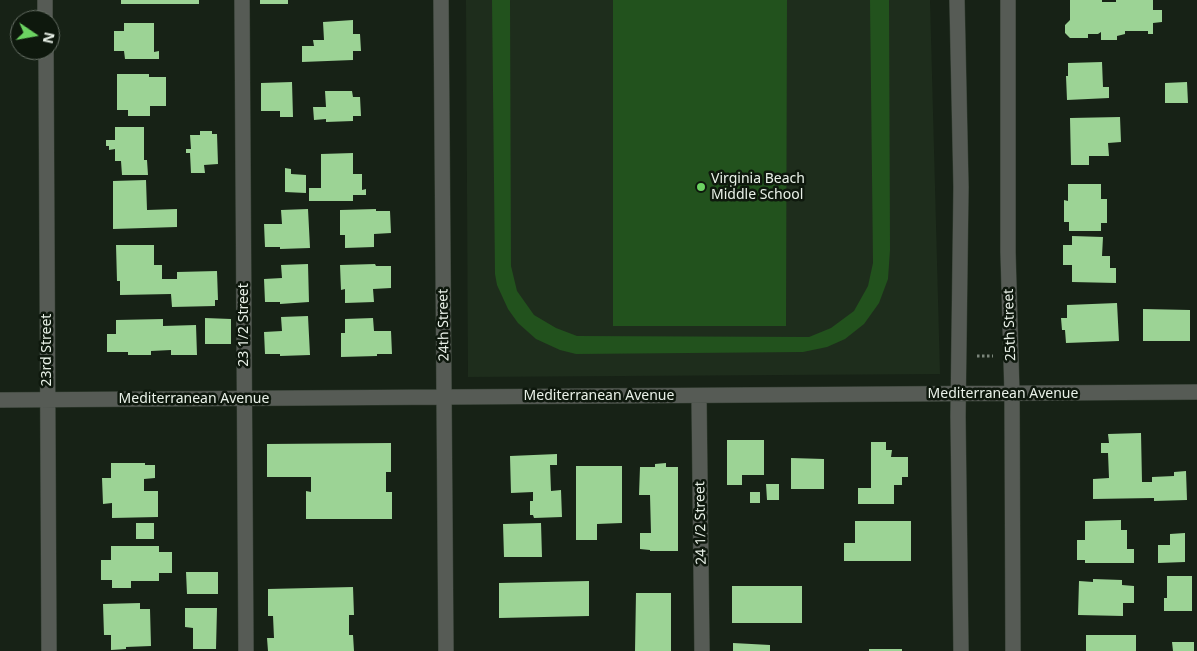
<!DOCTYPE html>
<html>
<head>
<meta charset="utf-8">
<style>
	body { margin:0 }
	#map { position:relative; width:1197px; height:651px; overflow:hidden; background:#172216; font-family:"Noto Sans",sans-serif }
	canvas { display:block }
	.north { position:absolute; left:10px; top:10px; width:50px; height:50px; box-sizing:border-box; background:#0e180d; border:1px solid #666f65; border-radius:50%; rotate:102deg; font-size:14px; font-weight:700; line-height:20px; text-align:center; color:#e9f1e8 }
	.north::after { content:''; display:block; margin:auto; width:18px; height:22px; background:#6cd362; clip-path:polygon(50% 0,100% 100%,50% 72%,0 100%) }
</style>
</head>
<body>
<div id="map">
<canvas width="1197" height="651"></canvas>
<div class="north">N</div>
</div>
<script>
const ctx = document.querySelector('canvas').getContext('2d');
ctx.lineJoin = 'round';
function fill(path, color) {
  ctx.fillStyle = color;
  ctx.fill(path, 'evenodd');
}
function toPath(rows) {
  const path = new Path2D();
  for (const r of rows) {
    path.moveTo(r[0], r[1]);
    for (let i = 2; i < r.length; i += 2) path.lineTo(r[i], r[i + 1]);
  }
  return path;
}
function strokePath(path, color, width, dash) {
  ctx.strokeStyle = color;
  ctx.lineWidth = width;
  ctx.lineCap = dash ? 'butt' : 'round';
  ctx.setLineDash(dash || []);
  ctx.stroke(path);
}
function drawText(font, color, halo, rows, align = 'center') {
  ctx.font = font + ' "Noto Sans",sans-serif';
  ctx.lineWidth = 5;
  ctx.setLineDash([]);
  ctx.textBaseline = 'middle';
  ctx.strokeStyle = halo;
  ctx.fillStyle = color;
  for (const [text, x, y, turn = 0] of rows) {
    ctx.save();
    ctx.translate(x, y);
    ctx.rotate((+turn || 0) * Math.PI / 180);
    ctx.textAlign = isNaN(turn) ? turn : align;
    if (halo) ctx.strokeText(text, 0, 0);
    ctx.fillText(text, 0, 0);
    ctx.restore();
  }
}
fill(toPath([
	[466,0,930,0,940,374,468,377]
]), '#1e2d1c');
fill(toPath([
	[492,0,510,0,511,266,517,291,534,315,556,328,577,336,809,337,831,328,854,311,868,286,873,263,870,0,889,0,890,250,888,279,879,303,864,324,845,339,827,347,803,352,576,354,560,350,536,339,518,323,508,309,497,285,495,274],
	[613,0,787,0,786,326,613,326]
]), '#22521d');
fill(toPath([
	[121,0,199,0,199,4,121,4],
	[260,0,288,0,288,4,260,4],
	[1070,0,1102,0,1102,2,1116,2,1116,0,1153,0,1153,10,1162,10,1162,22,1153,23,1153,34,1148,34,1148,31,1125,31,1125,34,1117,36,1117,40,1101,40,1101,32,1098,34,1088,34,1088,38,1070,38,1065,33,1065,25,1070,20],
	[353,20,353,34,360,34,361,51,353,51,353,60,302,62,302,46,314,46,313,40,324,40,323,22],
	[124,23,154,23,154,52,159,51,159,59,125,59,124,51,114,51,114,31,124,31],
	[1102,62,1103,87,1109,87,1109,98,1067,100,1066,76,1068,76,1068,63],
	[117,74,149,74,149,77,166,77,166,106,150,106,150,116,128,116,128,110,117,110],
	[292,82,293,117,280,117,280,111,261,111,261,83],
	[1187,82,1188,103,1165,103,1165,83],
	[325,91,352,91,353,97,360,97,361,116,353,116,353,121,326,122,326,119,314,120,313,107,326,107],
	[1120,117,1121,142,1108,143,1109,156,1089,156,1089,165,1071,165,1070,118],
	[115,127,144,127,144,160,147,160,148,175,122,175,121,161,115,161,115,149,109,150,109,146,106,146,106,140,115,140],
	[200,131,212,131,212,134,217,134,218,164,204,165,205,173,191,173,190,153,186,153,186,149,191,149,190,135,200,135],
	[353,153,353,174,362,174,362,190,366,189,366,195,353,195,353,201,309,201,309,188,321,188,321,154],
	[285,168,291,169,291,174,306,175,306,193,285,192],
	[146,180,147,210,177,209,177,227,113,229,113,181],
	[1068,184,1101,184,1101,199,1107,199,1107,223,1101,223,1101,231,1069,231,1069,222,1064,222,1064,200,1068,201],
	[308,209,310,248,280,249,280,247,265,247,264,224,282,224,281,210],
	[376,209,376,211,390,211,391,233,374,234,374,247,345,248,345,235,340,235,340,210],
	[1072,236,1103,237,1102,256,1110,256,1110,268,1116,268,1116,283,1072,282,1072,265,1063,265,1063,245,1072,245],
	[116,245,154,245,154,265,162,265,162,279,177,279,177,272,217,271,218,300,215,300,215,306,172,307,171,294,120,295,120,281,117,281],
	[308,264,309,302,280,304,280,302,265,302,264,279,282,278,281,265],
	[375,264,376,266,391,266,391,288,373,289,374,302,345,303,345,289,341,290,340,265],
	[1117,303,1119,341,1066,343,1065,330,1062,330,1061,318,1067,318,1067,305],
	[1143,309,1190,310,1190,341,1143,341],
	[308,316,310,355,280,356,280,354,265,354,264,332,282,331,281,317],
	[205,318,231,319,231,344,205,344],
	[373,318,374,331,391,331,392,354,377,354,377,356,341,357,341,333,345,333,345,319],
	[163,319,163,326,196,325,197,355,171,355,171,350,151,351,151,355,128,355,128,352,107,352,107,334,116,334,116,320],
	[1141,433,1142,482,1152,482,1152,477,1174,476,1174,472,1186,471,1187,500,1154,501,1154,498,1093,499,1093,479,1109,478,1108,453,1101,453,1101,443,1109,443,1108,434],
	[727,440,764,440,764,475,742,475,742,485,727,485],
	[871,442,886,442,886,450,892,450,891,457,908,457,908,477,902,477,902,485,894,485,894,504,858,504,858,488,871,488],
	[391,443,391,472,386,472,386,492,392,492,392,519,306,519,306,491,311,492,311,477,267,477,267,444],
	[557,454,557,465,550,465,551,491,561,490,562,517,534,518,533,515,530,515,530,501,533,501,533,492,511,493,510,456],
	[791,458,824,459,824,489,791,489],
	[111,463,145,463,145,465,155,465,155,478,144,479,144,491,158,491,158,517,112,518,112,503,103,504,102,478,111,478],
	[666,463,666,467,678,467,678,551,650,551,650,550,640,549,640,533,651,533,650,495,639,495,640,467,655,467,655,464],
	[576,466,622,466,622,523,597,524,597,540,576,540],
	[766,484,779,484,779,500,767,500],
	[750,492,760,492,760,503,750,503],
	[1121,520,1121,530,1127,530,1127,549,1134,549,1134,563,1085,563,1085,560,1077,560,1077,540,1085,540,1085,521],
	[855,521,911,521,911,561,844,561,844,543,855,543],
	[136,523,154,523,154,539,136,539],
	[541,523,542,557,504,557,503,524],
	[1185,533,1185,562,1158,563,1158,545,1170,545,1170,534],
	[111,546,159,546,159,552,172,552,172,573,159,573,159,581,131,581,131,588,112,588,112,580,101,580,101,560,111,560],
	[186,572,218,572,218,594,187,594],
	[1167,576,1192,576,1192,611,1164,611,1164,598,1167,598],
	[1093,579,1122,580,1122,585,1134,586,1134,603,1123,603,1123,616,1078,615,1079,581,1093,582],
	[589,581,589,616,499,618,499,583],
	[732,586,802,586,802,623,732,623],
	[353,587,354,615,349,615,349,635,353,635,354,651,268,651,267,638,274,638,273,616,268,616,268,589],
	[636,593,671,593,671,651,635,651],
	[140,603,140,609,150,609,151,646,126,647,126,649,111,650,111,635,104,635,103,604],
	[185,608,217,608,216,649,193,649,193,628,185,627],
	[1086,635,1136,635,1136,651,1086,651],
	[1172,642,1194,642,1194,651,1173,651],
	[733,643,770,645,770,651,733,651],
	[869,649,902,649,902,651,869,651]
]), '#9cd395');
const minor = toPath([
	[45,0,45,20],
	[242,0,246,651],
	[441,0,446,651],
	[957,0,961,187,958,416,961,651],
	[1008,0,1008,252,1012,394,1013,651],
	[46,50,49,651],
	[699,396,702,651],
	[0,400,1197,392]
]);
strokePath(minor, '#343f33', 16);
strokePath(toPath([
	[977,356,993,356]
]), '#7b857a', 3, [2.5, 2.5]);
strokePath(minor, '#565b55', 15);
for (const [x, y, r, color] of [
	[701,187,5,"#6cd362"]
]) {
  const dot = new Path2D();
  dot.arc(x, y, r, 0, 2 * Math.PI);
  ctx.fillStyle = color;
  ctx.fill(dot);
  strokePath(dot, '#0e180d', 2);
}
drawText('14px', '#e9f1e8', '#0e180d', [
	["Virginia Beach",711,179],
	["Middle School",711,195]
], 'left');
drawText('14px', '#e9f1e8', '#0e180d', [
	["23 1/2 Street",244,325,-90],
	["24th Street",444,325,-91],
	["25th Street",1010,325,-92],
	["23rd Street",47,350,-90],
	["Mediterranean Avenue",1003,394],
	["Mediterranean Avenue",599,396],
	["Mediterranean Avenue",194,399],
	["24 1/2 Street",701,523,-91]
]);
</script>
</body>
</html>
